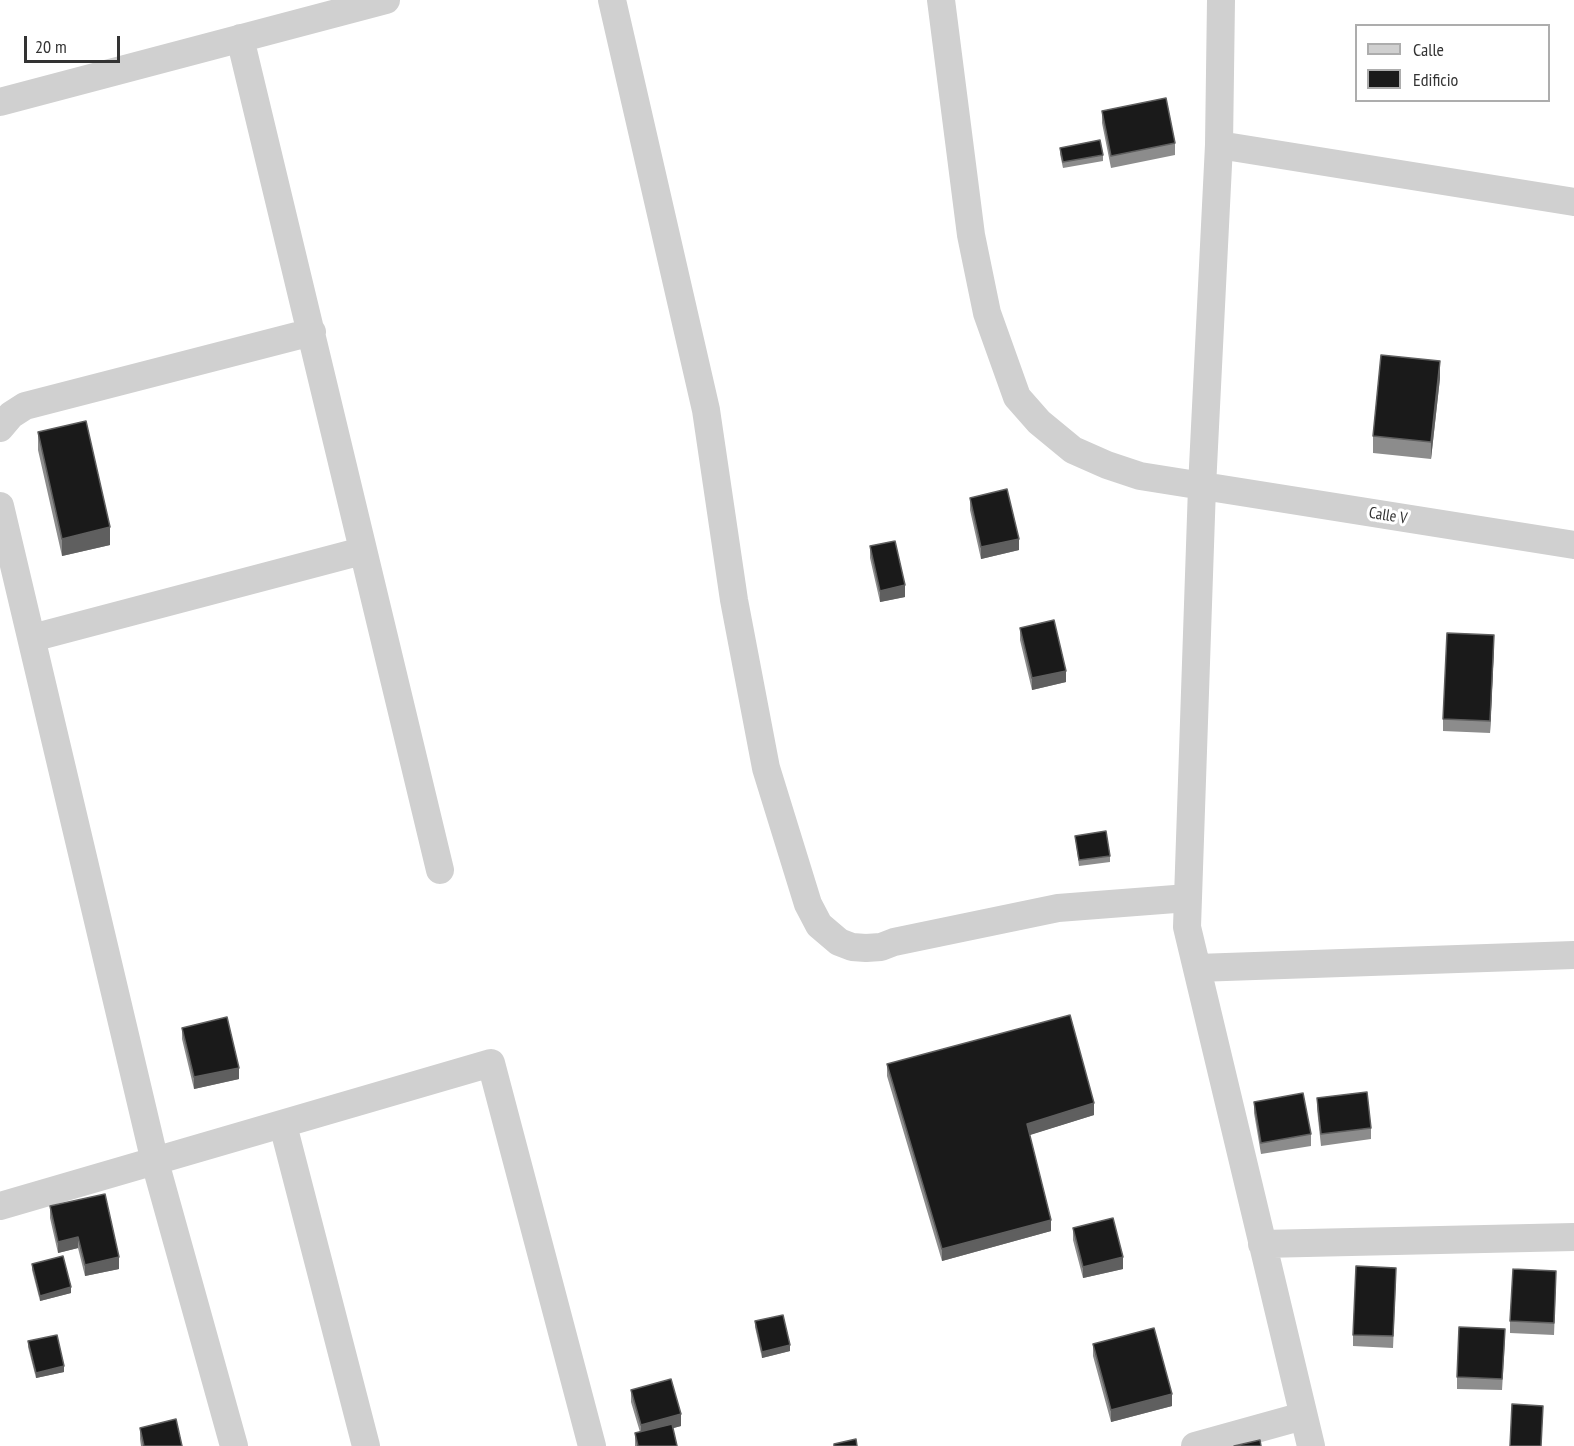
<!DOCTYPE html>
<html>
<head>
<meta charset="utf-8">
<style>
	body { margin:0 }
	#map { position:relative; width:1574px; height:1446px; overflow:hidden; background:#fff; font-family:"PT Sans Narrow",sans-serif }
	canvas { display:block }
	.legend { position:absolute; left:1355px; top:24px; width:195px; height:78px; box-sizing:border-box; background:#fff; border:2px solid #adadad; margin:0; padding:8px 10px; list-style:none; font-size:18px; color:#333 }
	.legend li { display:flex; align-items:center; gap:12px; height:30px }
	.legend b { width:30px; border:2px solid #adadad }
	.scale { position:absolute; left:24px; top:36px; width:96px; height:27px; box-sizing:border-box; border:3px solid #333; border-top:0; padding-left:8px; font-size:18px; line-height:21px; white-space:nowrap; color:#333; -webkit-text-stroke:4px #fff; paint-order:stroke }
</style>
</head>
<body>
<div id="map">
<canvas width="1574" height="1446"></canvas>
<ul class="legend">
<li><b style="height:8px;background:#d0d0d0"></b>Calle</li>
<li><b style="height:16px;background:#1a1a1a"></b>Edificio</li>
</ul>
<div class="scale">20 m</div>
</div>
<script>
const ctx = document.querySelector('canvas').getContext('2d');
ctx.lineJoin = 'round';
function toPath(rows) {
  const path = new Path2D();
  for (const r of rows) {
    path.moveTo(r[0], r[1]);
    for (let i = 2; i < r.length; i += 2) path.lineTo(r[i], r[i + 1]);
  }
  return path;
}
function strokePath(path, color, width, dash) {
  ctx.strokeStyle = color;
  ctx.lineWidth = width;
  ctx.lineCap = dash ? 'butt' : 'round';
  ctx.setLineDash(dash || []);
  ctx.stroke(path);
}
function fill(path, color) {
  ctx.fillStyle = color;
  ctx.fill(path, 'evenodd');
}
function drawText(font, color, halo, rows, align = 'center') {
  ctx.font = font + ' "PT Sans Narrow",sans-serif';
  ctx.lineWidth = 6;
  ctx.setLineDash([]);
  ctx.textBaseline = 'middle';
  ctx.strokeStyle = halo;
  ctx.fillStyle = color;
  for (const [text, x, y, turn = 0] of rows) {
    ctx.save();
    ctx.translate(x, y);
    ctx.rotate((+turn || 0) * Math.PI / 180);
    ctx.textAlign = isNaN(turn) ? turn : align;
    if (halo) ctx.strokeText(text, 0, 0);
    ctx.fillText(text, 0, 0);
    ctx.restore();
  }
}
strokePath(toPath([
	[612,0,706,410,734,600,766,768,808,904,819,925,839,942,852,947,866,948,881,947,894,942,1058,908,1188,898],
	[941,0,971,235,987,313,1017,397,1039,422,1073,450,1107,465,1140,476,1574,545],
	[1221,0,1219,145,1202,487,1187,927,1311,1446],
	[240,38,440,870],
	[0,102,386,0],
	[1219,145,1574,202],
	[0,428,11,415,25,406,312,332],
	[0,506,155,1162,234,1446],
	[32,638,362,551],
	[1197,968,1574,955],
	[283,1125,366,1446],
	[0,1206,491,1063,592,1446],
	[1262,1244,1574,1237],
	[1195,1446,1303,1416]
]), '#d0d0d0', 28);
fill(toPath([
	[1102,111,1175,143,1175,155,1111,168,1102,123],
	[1060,148,1103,155,1103,161,1063,168,1060,154],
	[1440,378,1431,459,1373,453,1373,436],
	[38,432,110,545,62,556,38,450],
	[970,498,1019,550,981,559,970,510],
	[870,546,905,597,880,602,870,558],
	[1020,628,1066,682,1032,690,1020,640],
	[1494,647,1490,733,1443,731,1443,719],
	[1075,836,1110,856,1110,862,1079,866],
	[182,1028,239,1079,194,1089,182,1039],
	[887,1064,1094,1115,1029,1135,1051,1231,942,1261,887,1076],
	[1317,1098,1371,1128,1371,1139,1321,1146,1317,1109],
	[1254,1102,1311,1134,1311,1146,1261,1154,1254,1113],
	[50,1206,119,1269,85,1276,78,1248,58,1253,50,1218],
	[1073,1228,1123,1269,1083,1278,1073,1240],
	[32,1264,71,1293,40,1301,32,1270],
	[1396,1280,1393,1348,1353,1346,1353,1335],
	[1556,1282,1554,1335,1510,1333,1510,1321],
	[755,1321,790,1351,762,1358,755,1327],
	[1505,1340,1502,1390,1457,1389,1457,1377],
	[28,1341,64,1372,36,1378,28,1347],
	[1093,1344,1172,1406,1111,1422,1093,1356],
	[631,1390,681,1426,673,1428,677,1446,635,1446,635,1433,640,1432,631,1402],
	[140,1428,182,1446,141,1446,140,1439]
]), '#8c8c8c');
fill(toPath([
	[1440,361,1440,378,1431,459,1431,442],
	[110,527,110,545,62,556,62,539],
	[1019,539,1019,550,981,559,981,547],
	[905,585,905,597,880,602,880,591],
	[1494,635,1494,647,1490,733,1490,721],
	[1066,671,1066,682,1032,690,1032,678],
	[239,1068,239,1079,194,1089,194,1077],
	[1094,1103,1094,1115,1027,1136,1027,1124],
	[1051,1220,1051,1231,942,1261,942,1249],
	[78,1237,78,1248,58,1253,58,1242],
	[119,1257,119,1269,85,1276,85,1265],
	[1123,1257,1123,1269,1083,1278,1083,1267],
	[71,1287,71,1293,40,1301,40,1296],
	[790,1345,790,1351,762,1358,762,1352],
	[64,1366,64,1372,36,1378,36,1373],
	[1172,1394,1172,1406,1111,1422,1111,1410],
	[681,1414,681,1426,641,1437,641,1425]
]), '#5f5f5f');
const building = toPath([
	[1166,98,1175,143,1111,156,1102,111,1166,98],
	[1100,140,1103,155,1063,162,1060,148,1100,140],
	[1381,355,1440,361,1431,442,1373,436,1381,355],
	[86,421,110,527,62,539,38,432,86,421],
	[1007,489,1019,539,981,547,970,498,1007,489],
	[895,541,905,585,880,591,870,546,895,541],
	[1054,620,1066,671,1032,678,1020,628,1054,620],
	[1447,633,1494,635,1490,721,1443,719,1447,633],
	[1106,831,1110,856,1079,860,1075,836,1106,831],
	[1070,1015,1094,1103,1027,1124,1051,1220,942,1249,887,1064,1070,1015],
	[227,1017,239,1068,194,1077,182,1028,227,1017],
	[1367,1092,1371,1128,1321,1134,1317,1098,1367,1092],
	[1303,1093,1311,1134,1261,1143,1254,1102,1303,1093],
	[105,1194,119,1257,85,1265,78,1237,58,1242,50,1206,105,1194],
	[1113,1218,1123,1257,1083,1267,1073,1228,1113,1218],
	[63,1256,71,1287,40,1296,32,1264,63,1256],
	[1356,1266,1396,1268,1393,1336,1353,1335,1356,1266],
	[1513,1269,1556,1271,1554,1323,1510,1321,1513,1269],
	[783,1315,790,1345,762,1352,755,1321,783,1315],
	[1459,1327,1505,1329,1502,1379,1457,1377,1459,1327],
	[1154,1328,1172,1394,1111,1410,1093,1344,1154,1328],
	[57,1335,64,1366,36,1373,28,1341,57,1335],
	[671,1379,681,1414,641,1425,631,1390,671,1379],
	[1512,1404,1543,1406,1541,1446,1510,1446,1512,1404],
	[176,1419,182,1446,144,1446,140,1428,176,1419],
	[672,1424,677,1446,638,1446,635,1433,672,1424],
	[856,1439,857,1446,834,1446,834,1444,856,1439],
	[1260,1440,1261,1446,1234,1446,1260,1440]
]);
fill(building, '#1a1a1a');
strokePath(building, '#5f5f5f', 1.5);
drawText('16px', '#333', '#fff', [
	["Calle V",1388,516,9]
]);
</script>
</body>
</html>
